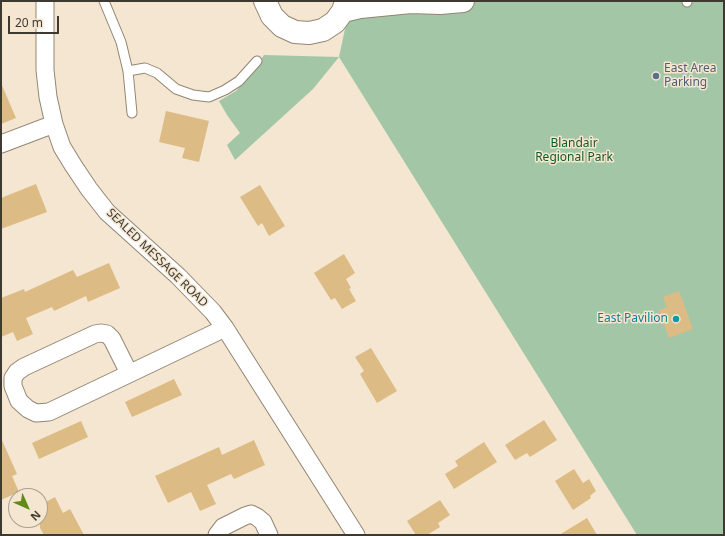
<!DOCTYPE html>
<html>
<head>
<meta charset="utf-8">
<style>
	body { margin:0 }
	#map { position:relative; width:725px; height:536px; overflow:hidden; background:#f4e6d1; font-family:"Noto Sans",sans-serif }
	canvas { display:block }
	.frame { position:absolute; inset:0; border:2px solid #3f3a31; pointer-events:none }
	.north { position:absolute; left:8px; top:488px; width:40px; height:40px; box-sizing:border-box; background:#f4e6d1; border:1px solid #aca191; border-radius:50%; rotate:135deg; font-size:11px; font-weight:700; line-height:16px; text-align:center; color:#3f3a31 }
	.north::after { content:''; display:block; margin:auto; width:14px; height:18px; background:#618b18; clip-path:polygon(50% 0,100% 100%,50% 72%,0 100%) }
	.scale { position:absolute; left:8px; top:16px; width:51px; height:18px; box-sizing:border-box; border:2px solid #3f3a31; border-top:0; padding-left:5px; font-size:12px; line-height:14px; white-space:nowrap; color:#3f3a31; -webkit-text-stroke:3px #f4e6d1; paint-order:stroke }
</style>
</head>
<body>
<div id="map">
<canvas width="725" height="536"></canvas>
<div class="frame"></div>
<div class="north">N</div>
<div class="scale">20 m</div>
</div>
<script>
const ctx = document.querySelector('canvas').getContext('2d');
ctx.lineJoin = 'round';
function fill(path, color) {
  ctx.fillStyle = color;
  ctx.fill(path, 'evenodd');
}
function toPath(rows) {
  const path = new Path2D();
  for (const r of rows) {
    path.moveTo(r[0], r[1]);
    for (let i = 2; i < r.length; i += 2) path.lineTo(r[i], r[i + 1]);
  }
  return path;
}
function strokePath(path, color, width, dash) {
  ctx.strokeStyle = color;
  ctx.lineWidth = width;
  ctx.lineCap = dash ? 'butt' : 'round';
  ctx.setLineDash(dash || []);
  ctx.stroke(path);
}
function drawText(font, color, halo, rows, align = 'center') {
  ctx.font = font + ' "Noto Sans",sans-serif';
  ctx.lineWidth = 3;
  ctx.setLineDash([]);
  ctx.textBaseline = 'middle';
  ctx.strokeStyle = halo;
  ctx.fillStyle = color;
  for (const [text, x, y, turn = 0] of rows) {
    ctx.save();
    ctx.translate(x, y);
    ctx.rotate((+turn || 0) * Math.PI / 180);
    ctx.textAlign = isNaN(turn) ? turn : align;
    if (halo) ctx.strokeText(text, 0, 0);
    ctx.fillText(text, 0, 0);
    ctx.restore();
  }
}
fill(toPath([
	[351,1,724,1,724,535,637,535,339,57,313,89,235,160,227,145,240,133,227,115,219,101,236,91,251,74,264,55,339,57]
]), '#a3c6a6');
fill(toPath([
	[1,83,16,118,1,124],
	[166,111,209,121,199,162,182,158,185,148,159,142],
	[36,184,47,212,1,229,1,198],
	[260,185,285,226,269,236,262,223,258,226,240,197],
	[344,254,355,273,346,279,351,288,349,289,356,301,342,309,335,298,331,300,314,273],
	[109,263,120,288,88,302,86,296,54,311,52,307,26,318,33,334,17,341,13,332,1,337,1,298,24,289,25,292,73,270,77,277],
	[679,291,693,329,669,338,659,310,667,307,663,297],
	[371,348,397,391,377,403,360,374,364,371,355,357],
	[174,379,182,395,132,417,125,402],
	[544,420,557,440,530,457,527,453,515,460,505,445],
	[81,421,88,437,39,459,32,443],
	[1,438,17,474,12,476,19,492,1,500],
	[254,440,265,465,234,479,231,474,207,485,216,504,200,511,191,492,168,503,155,476,219,447,222,455],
	[484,442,497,462,454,489,445,474,458,466,455,461],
	[574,469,583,483,589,479,596,491,590,496,591,498,573,510,555,481],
	[55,497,63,513,70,509,84,535,44,535,40,528,40,505],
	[440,500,450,515,438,523,440,527,427,535,416,535,407,521],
	[587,518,597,535,559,535]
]), '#ddbb84');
const service = toPath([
	[104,1,121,42,128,71],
	[687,1,687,2],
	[132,113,128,71,145,68,157,73,176,89,193,95,209,97,225,90,239,81,257,61]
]);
const minor = toPath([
	[45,1,45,70,48,97,54,124,62,147,73,165,89,189,107,212,178,276,213,312,225,328,356,535],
	[1,144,54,124],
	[129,373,112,339,107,334,101,333,95,334,24,367,17,372,13,378,13,386,19,401,28,409,36,413,49,412,225,328],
	[217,535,223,527,245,516,251,514,257,517,263,522,269,535]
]);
const tertiary = toPath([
	[265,1,272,16,282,26,295,32,309,33,323,30,335,22,343,11,346,1],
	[343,11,360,7,411,2,440,3,463,1]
]);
strokePath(service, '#928673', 11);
strokePath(minor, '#928673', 19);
strokePath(tertiary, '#928673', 24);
strokePath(service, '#fff', 9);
strokePath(minor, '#fff', 17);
strokePath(tertiary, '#fff', 22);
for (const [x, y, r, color] of [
	[656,76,4,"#5c6f8a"],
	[676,319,4,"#0f9aa8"]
]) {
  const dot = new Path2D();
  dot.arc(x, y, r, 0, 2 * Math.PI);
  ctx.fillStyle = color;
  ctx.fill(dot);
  strokePath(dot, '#f4e6d1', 1.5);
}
drawText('12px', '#4e5e75', '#f4e6d1', [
	["East Area",664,69],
	["Parking",664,83]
], 'left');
drawText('12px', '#105a23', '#f4e6d1', [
	["Blandair",574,144],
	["Regional Park",574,158]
]);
drawText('12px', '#3f3a31', '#f4e6d1', [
	["SEALED MESSAGE ROAD",157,258,44]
]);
drawText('12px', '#0d838f', '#f4e6d1', [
	["East Pavilion",668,319]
], 'right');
</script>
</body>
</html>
